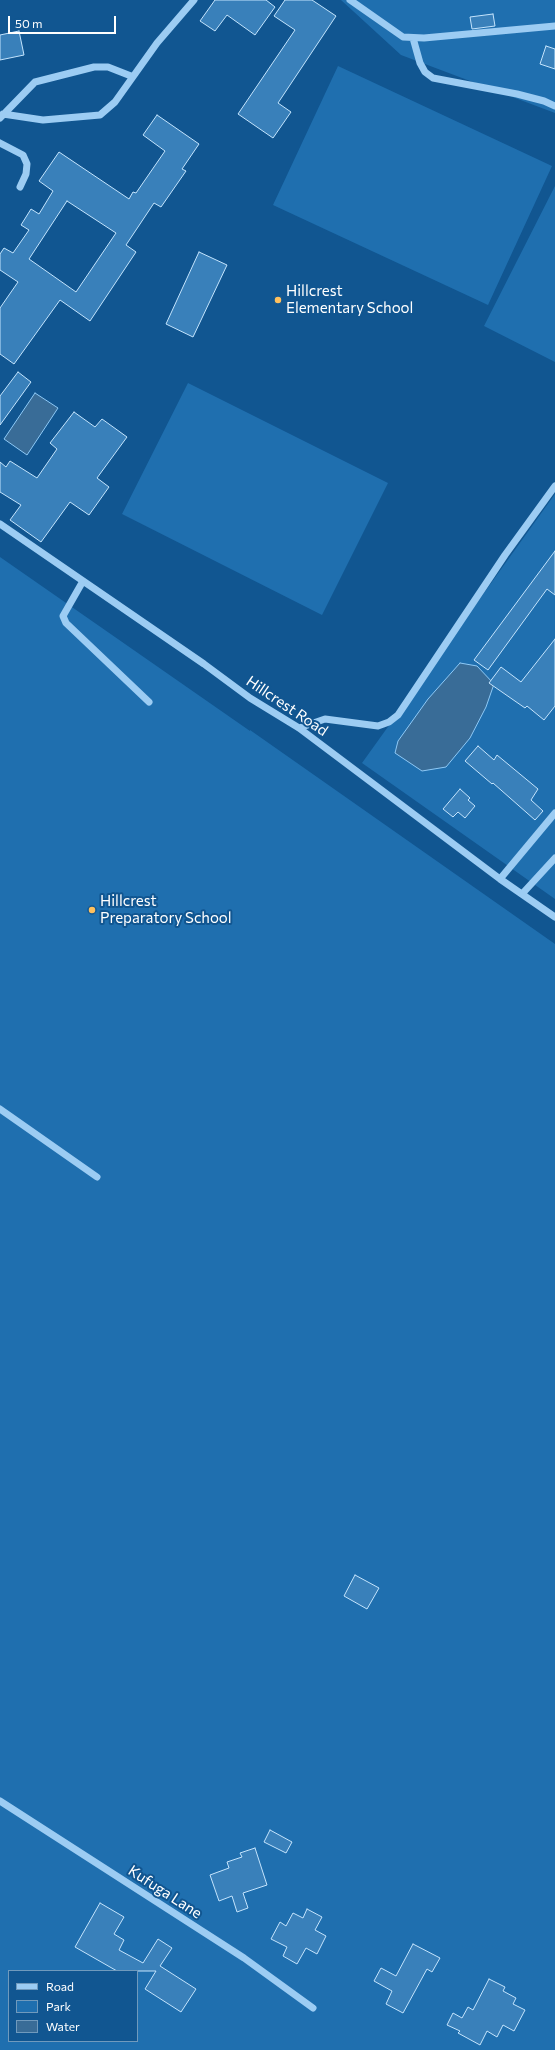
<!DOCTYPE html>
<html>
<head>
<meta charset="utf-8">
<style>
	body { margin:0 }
	#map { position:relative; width:555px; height:2050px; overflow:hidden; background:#115691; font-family:Commissioner,sans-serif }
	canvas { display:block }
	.legend { position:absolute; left:8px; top:1970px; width:130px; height:72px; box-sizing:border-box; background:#115691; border:1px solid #709abd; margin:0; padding:5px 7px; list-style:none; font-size:12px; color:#fff }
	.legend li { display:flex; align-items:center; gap:8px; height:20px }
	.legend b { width:20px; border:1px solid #709abd }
	.scale { position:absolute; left:8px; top:16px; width:108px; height:18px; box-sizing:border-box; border:2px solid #fff; border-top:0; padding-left:5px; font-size:12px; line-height:14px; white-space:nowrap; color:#fff; -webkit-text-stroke:3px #115691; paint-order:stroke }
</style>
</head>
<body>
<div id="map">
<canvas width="555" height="2050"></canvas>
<ul class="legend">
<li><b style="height:5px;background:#9cccf3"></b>Road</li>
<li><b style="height:11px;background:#1f6faf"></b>Park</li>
<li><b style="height:11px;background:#396c97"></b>Water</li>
</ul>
<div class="scale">50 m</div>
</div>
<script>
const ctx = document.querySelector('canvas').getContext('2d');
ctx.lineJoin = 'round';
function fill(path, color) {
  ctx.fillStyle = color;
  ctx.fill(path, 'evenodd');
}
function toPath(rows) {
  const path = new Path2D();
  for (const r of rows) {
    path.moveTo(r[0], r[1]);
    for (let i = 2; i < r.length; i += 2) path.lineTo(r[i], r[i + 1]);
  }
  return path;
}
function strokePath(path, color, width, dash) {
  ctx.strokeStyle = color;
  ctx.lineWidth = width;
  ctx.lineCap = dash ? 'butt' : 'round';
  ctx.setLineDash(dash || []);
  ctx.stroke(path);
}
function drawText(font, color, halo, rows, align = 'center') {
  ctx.font = font + ' Commissioner,sans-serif';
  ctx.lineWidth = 4;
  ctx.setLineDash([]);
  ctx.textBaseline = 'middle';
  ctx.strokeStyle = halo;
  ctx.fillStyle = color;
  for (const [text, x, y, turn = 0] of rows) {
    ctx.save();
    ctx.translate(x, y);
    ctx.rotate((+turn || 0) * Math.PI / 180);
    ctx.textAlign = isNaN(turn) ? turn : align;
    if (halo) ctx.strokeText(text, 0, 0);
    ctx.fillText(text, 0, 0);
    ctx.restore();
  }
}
fill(toPath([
	[341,0,555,0,555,113,401,55],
	[338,66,552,166,488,305,273,205],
	[555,186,555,362,484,326],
	[188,383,388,483,322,615,122,514],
	[555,494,555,899,362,763],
	[0,557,250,731,250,730,555,944,555,2050,0,2050],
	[9,1971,137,1971,137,2041,9,2041]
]), '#1f6faf');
const water = toPath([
	[35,393,58,408,27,455,4,439,35,393],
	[460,663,477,666,494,684,486,707,470,738,446,767,422,771,395,753,398,741,428,699,460,663]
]);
fill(water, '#396c97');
strokePath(water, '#8ec9f6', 1);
const building = toPath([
	[215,0,266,0,275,7,255,35,227,15,215,31,200,21,215,0],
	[285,0,312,0,336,16,278,103,291,112,273,138,238,114,295,30,274,16,285,0],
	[493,14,495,26,472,29,470,17,493,14],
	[19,31,24,55,0,60,0,35,19,31],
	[546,46,555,49,555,69,540,64,546,46],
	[157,115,199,144,182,169,186,171,161,207,154,203,126,245,136,252,90,321,60,300,14,364,0,354,0,308,18,282,0,270,0,254,4,248,13,253,29,230,21,225,31,209,39,214,53,191,39,181,59,152,129,199,133,192,136,193,165,151,143,135,157,115],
	[67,201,116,233,76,292,29,259,67,201],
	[199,252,227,265,193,337,166,324,199,252],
	[18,372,31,382,0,425,0,396,18,372],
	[74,412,95,427,102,419,127,437,97,478,109,487,89,515,70,502,41,542,10,520,21,505,0,492,0,462,6,467,10,461,37,478,57,449,50,443,74,412],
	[555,551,555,595,547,589,488,670,474,660,555,551],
	[555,639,555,706,544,720,527,706,525,708,489,683,501,667,521,682,555,639],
	[478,746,494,760,497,755,538,789,531,800,543,811,535,820,493,783,492,784,465,761,478,746],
	[460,789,470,798,468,800,475,806,465,818,458,812,453,817,443,809,460,789],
	[355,1575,379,1588,367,1609,344,1596,355,1575],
	[270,1830,292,1842,286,1853,264,1842,270,1830],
	[255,1848,267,1885,243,1893,248,1908,237,1912,232,1896,219,1901,210,1875,229,1868,227,1862,242,1857,240,1853,255,1848],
	[100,1903,124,1917,114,1934,124,1940,119,1950,143,1963,158,1939,172,1948,160,1966,196,1989,181,2012,145,1989,156,1971,117,1971,75,1947,100,1903],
	[307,1909,322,1917,315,1930,326,1936,317,1954,306,1948,297,1964,283,1956,287,1947,271,1939,280,1922,286,1926,293,1913,303,1918,307,1909],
	[413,1944,440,1958,432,1972,427,1969,403,2013,386,2004,392,1991,374,1981,381,1968,396,1976,413,1944],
	[489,1979,505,1987,503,1991,516,1998,513,2004,525,2010,514,2031,503,2025,497,2037,487,2031,480,2045,458,2033,460,2031,447,2025,453,2013,462,2018,468,2007,473,2010,489,1979]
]);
fill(building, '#3980ba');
strokePath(building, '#c4e4fd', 1);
strokePath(toPath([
	[350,0,403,37,424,38,555,26],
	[413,38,420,63,425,72,433,78,517,94,544,101,555,106],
	[3,114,43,120,100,115,115,102,157,43,194,0],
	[0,118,35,82,94,67,108,67,131,76],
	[0,143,23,155,27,164,26,174,20,187],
	[0,524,204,664,250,698,299,728,500,879,555,917],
	[83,581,63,616,66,623,149,702],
	[299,728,325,719,378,726,389,722,398,715,505,555,555,486],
	[500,879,555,813],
	[522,894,555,858],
	[0,1109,97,1177],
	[0,1801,244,1958,313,2008]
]), '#9cccf3', 7);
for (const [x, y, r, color] of [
	[278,300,4,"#ffc05e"],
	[92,910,4,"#ffc05e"]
]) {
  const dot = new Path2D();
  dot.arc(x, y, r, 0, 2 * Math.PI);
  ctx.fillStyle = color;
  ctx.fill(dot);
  strokePath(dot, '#115691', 1.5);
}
drawText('15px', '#fff', '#115691', [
	["Hillcrest",286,291],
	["Elementary School",286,308],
	["Hillcrest",100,901],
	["Preparatory School",100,918]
], 'left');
drawText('15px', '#fff', '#115691', [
	["Hillcrest Road",287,706,34],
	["Kufuga Lane",165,1892,33]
]);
</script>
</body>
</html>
